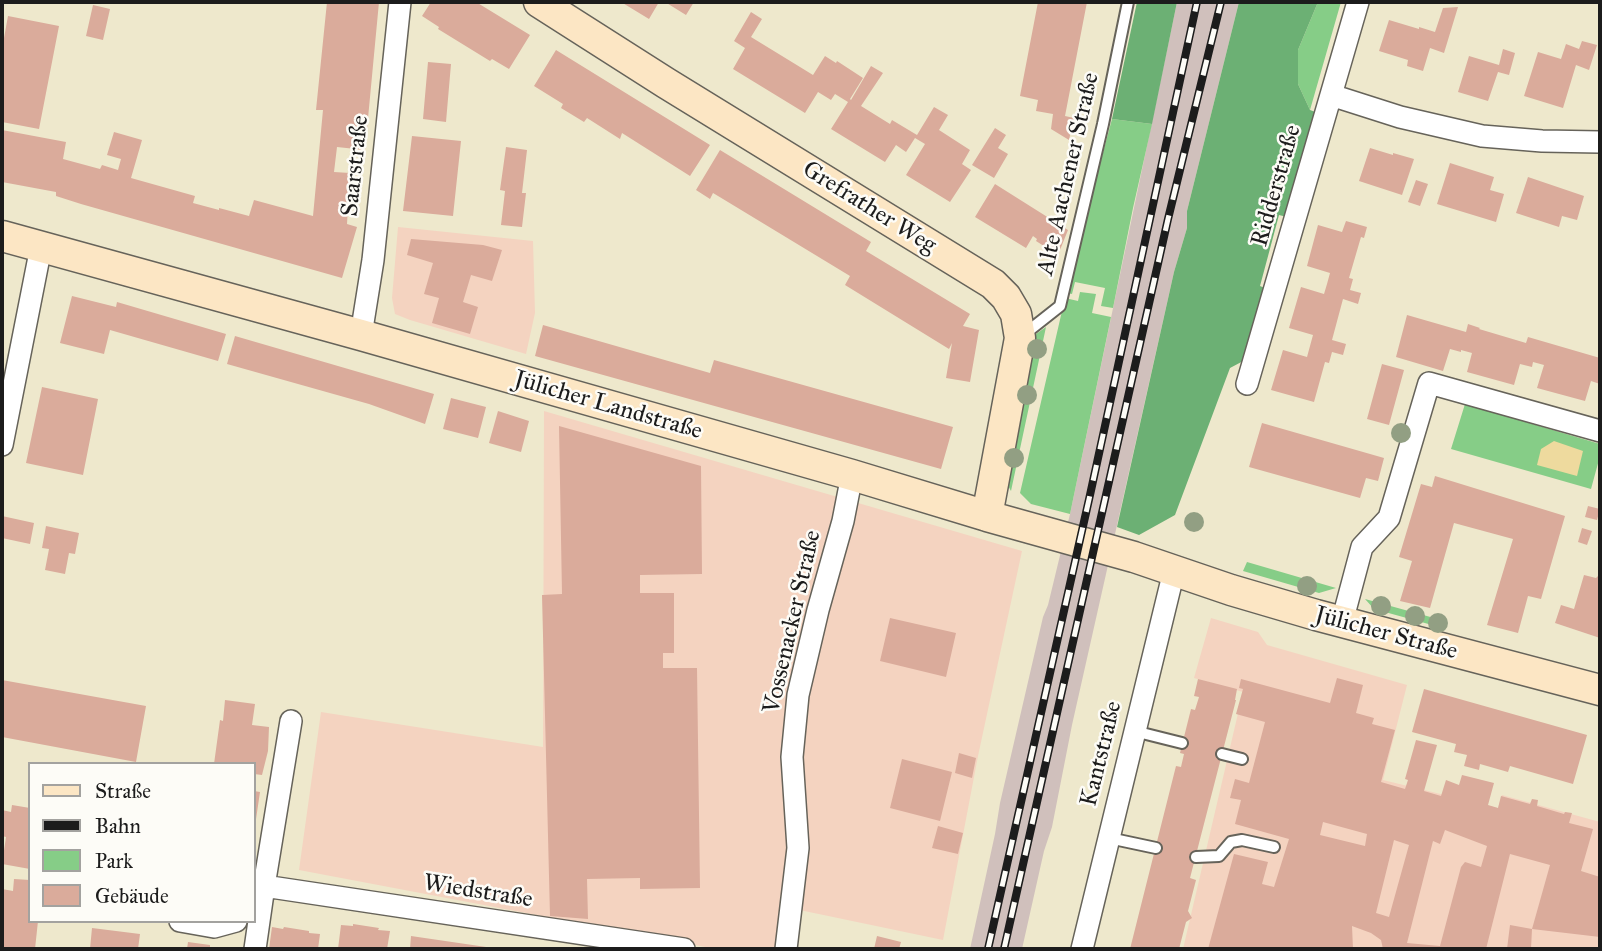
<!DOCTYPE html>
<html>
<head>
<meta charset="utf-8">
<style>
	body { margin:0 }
	#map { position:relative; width:1602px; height:951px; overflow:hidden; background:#eee8cc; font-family:"IM FELL Great Primer",serif }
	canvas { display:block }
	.frame { position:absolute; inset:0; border:4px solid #1c1c1c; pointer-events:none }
	.legend { position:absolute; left:28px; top:762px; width:228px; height:161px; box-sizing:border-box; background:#fdfcf7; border:2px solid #a3a29f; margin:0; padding:9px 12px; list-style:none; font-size:21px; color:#1c1c1c }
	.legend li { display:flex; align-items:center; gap:14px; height:35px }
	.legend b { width:35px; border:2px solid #a3a29f }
</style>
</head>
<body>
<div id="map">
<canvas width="1602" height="951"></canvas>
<div class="frame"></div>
<ul class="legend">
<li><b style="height:9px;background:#fce6c4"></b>Straße</li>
<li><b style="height:9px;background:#1c1c1c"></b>Bahn</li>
<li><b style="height:19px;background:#86cd87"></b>Park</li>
<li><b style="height:19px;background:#daab9b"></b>Gebäude</li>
</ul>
</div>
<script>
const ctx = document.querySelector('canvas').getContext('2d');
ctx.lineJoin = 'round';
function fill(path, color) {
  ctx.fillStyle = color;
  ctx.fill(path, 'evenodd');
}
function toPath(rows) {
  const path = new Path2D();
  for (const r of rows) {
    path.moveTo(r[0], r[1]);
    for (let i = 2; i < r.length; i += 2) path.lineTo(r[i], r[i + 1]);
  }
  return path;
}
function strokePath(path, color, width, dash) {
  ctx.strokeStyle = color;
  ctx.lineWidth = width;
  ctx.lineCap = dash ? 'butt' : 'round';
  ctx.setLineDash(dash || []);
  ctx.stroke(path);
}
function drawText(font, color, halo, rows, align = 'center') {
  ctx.font = font + ' "IM FELL Great Primer",serif';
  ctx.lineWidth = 5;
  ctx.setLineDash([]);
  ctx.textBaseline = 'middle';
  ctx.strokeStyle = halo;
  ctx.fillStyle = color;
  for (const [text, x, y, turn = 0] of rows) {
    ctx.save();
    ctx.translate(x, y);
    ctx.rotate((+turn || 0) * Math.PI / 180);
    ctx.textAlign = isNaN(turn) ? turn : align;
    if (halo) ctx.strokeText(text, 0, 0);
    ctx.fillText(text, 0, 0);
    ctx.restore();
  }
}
fill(toPath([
	[398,227,533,241,535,313,526,354,410,320,395,314,392,298],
	[544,411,1022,551,978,756,943,940,790,908,784,949,716,949,299,870,321,712,543,747],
	[1211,618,1258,632,1267,645,1407,685,1383,780,1498,808,1502,795,1600,822,1600,949,1183,949,1243,692,1194,678]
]), '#f4d3c0');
fill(toPath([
	[1177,2,1239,2,1187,211,1187,228,1174,272,1072,725,1052,827,1044,851,1022,949,970,949,995,834,1000,803,1043,617,1048,605,1070,514]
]), '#d0c0bc');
fill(toPath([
	[1318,2,1341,2,1310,110,1298,84,1298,50],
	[1112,119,1152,124,1133,208,1113,308,1101,306,1105,288,1075,282,1072,294,1067,293,1081,235],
	[1080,292,1096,294,1092,313,1111,317,1070,514,1031,504,1020,493,1065,298,1078,301],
	[1046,327,1011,491,1007,484,1006,475,1036,334],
	[1465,404,1600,444,1600,456,1591,489,1451,449],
	[1247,562,1336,588,1319,593,1243,571],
	[1365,599,1445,621,1443,628,1374,609]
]), '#86cd87');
fill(toPath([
	[1137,2,1177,2,1152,124,1112,119],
	[1239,2,1318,2,1298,50,1298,84,1310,110,1318,113,1287,217,1279,215,1260,286,1267,289,1247,359,1230,368,1175,515,1139,535,1117,527,1174,272,1187,228,1187,211]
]), '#6cb074');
fill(toPath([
	[1554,441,1583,451,1577,476,1537,465,1541,449]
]), '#eeda9e');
fill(toPath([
	[327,2,379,2,365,150,337,147,334,172,350,173,347,224,357,227,342,278,81,204,56,196,56,192,2,182,2,130,66,142,63,159,100,169,102,165,118,170,121,159,107,155,114,132,142,140,131,178,195,196,193,203,219,210,219,208,249,216,254,200,313,216,323,110,316,110],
	[431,2,476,2,530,35,509,69,492,59,490,61,438,29,439,27,422,16],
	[621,2,659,2,649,19],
	[665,2,694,2,686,15],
	[1038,2,1087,2,1065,116,1074,118,1069,140,1051,129,1053,114,1036,111,1038,100,1020,96],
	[93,5,110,9,103,40,86,36],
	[1458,7,1444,53,1430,48,1423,71,1407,66,1408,60,1379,51,1389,20,1419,29,1419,27,1435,32,1443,8],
	[751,12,762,19,751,37,800,67,813,75,825,56,836,63,837,61,863,78,850,99,851,100,871,66,883,73,861,106,890,124,892,120,917,135,934,107,948,115,939,130,970,150,962,164,971,170,950,202,906,175,925,144,915,138,906,152,896,145,885,162,831,129,848,102,835,94,831,100,818,92,805,113,733,69,745,48,734,41],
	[8,16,59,26,39,129,2,122,2,49],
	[1582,41,1597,45,1589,70,1576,65,1563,108,1524,96,1538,52,1561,59,1566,44,1579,49],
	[1503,49,1515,53,1509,75,1498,72,1488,101,1458,92,1469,56,1499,65],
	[556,50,710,145,690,176,622,133,620,139,587,118,584,122,561,108,563,104,534,86],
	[428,62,451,64,446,122,423,119],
	[995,128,1006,135,998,148,1008,154,994,178,972,165],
	[412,136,461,141,453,216,403,211],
	[506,147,527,150,522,193,526,193,522,227,501,225,505,191,500,190],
	[1370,148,1393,155,1393,153,1414,159,1402,195,1359,181],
	[720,150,871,242,866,251,970,314,963,326,979,330,970,382,946,378,952,343,949,349,845,285,850,276,723,199,713,193,710,199,696,190],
	[1450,163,1494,177,1490,190,1504,194,1496,222,1437,204],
	[1528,177,1584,196,1577,220,1562,216,1559,227,1516,213],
	[1416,180,1428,184,1420,206,1408,202],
	[995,184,1068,230,1058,255,1036,241,1037,239,1033,236,1026,248,975,217],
	[1346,221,1367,227,1364,238,1361,237,1349,278,1353,279,1350,290,1361,293,1358,304,1343,299,1332,340,1346,344,1343,355,1332,352,1329,363,1325,362,1314,402,1271,390,1283,350,1307,357,1313,335,1289,328,1301,287,1324,294,1327,284,1330,273,1307,266,1318,225,1342,232],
	[411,239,483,245,502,250,492,281,471,275,463,302,478,307,470,334,432,323,439,298,424,294,433,263,407,255],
	[72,296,116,307,117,302,226,334,218,361,110,330,104,354,60,343],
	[1407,315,1466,332,1468,324,1480,328,1479,329,1526,343,1528,337,1600,358,1600,384,1591,381,1585,401,1537,388,1544,365,1533,362,1532,367,1520,364,1514,385,1467,372,1472,353,1461,350,1461,352,1450,349,1443,371,1396,357],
	[543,325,710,373,714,360,953,427,941,469,535,356],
	[235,336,434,394,425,424,369,404,227,364],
	[1382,364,1404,370,1389,425,1367,419],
	[42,387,98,399,83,475,26,463],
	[451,398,486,407,478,438,443,429],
	[498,411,529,421,521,452,489,443],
	[1262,423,1384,458,1378,481,1366,478,1360,498,1249,467],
	[559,426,701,466,702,574,640,575,640,593,674,593,674,653,663,653,663,668,697,668,700,888,640,889,640,878,587,879,588,919,550,916,542,595,562,594],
	[1435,476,1565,516,1541,599,1528,596,1518,633,1487,625,1513,539,1454,523,1430,608,1400,601,1412,561,1399,557,1421,484,1432,487],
	[1588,506,1600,509,1597,520,1585,517],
	[2,516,34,523,30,544,2,538],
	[46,526,79,533,75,554,69,553,65,574,45,570,49,549,42,548],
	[1582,528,1592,531,1587,545,1578,542],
	[1600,574,1600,638,1555,623,1561,605,1574,609,1584,575,1596,578],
	[890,618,956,633,946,677,880,661],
	[1337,678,1363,685,1356,713,1374,718,1372,724,1395,730,1381,782,1405,789,1408,780,1405,779,1416,740,1437,745,1424,791,1441,796,1446,780,1459,785,1462,775,1494,783,1488,805,1498,808,1501,796,1530,804,1532,799,1538,800,1537,806,1564,814,1565,812,1572,813,1569,823,1593,829,1581,871,1600,877,1600,937,1532,929,1550,865,1510,854,1486,949,1383,949,1381,940,1371,933,1352,926,1353,949,1208,949,1234,854,1268,862,1262,884,1274,887,1289,839,1235,824,1241,800,1230,798,1235,779,1249,783,1265,722,1236,714,1243,689,1239,688,1241,679,1330,703],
	[1323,822,1367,834,1365,846,1320,835],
	[1445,830,1487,846,1481,867,1465,862,1461,867,1440,946,1407,943,1433,841,1440,844],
	[1394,840,1409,845,1389,917,1376,913],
	[1198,679,1237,689,1235,700,1236,700,1190,878,1196,880,1188,911,1192,918,1186,922,1179,949,1130,949,1176,766,1181,767,1184,754,1180,753,1191,709,1195,710,1199,697,1194,696],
	[2,680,146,706,136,762,2,737],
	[1424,689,1587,735,1573,784,1510,766,1508,772,1480,764,1479,770,1464,766,1467,755,1454,752,1456,744,1412,732],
	[225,700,255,704,252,725,269,727,268,751,262,775,254,774,254,764,214,764,220,720,223,721],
	[959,753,976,758,972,778,955,773],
	[902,759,952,772,940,821,890,808],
	[254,791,260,792,255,826,254,826],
	[12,805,30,808,30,869,2,864,6,837,2,836,2,810,11,812],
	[938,826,963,833,958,854,932,848],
	[14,879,30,880,30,921,38,921,35,949,2,949,2,889,13,891],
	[353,924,379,928,378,930,390,931,387,949,338,949,341,925,353,926],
	[1510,925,1532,929,1531,949,1507,949],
	[272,927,283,929,284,927,309,931,309,933,320,934,318,949,269,949],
	[92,928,140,934,138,949,90,949],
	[411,936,493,948,493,949,410,949],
	[877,936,901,942,899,949,874,949],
	[188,942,210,945,210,949,187,949]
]), '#daab9b');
const lane = toPath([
	[1022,336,1060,306,1103,124,1128,2],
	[1134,731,1182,743],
	[1222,754,1242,759],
	[1109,838,1156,848],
	[1196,857,1219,856,1231,842,1242,840,1274,847]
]);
const street = toPath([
	[1331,95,1400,117,1482,136,1542,141,1600,142],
	[361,335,373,260,400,2],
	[1247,384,1358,2],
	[2,445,41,247],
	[1342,622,1362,547,1389,518,1429,383,1600,431],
	[291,721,264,886,684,949],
	[180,921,214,927,236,921],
	[255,949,264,886],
	[786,949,798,848,792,757,798,695,818,610,843,521,852,475],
	[1082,949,1174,571]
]);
const secondary = toPath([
	[539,2,666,83,993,284,1006,297,1016,314,1020,338,987,516],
	[2,236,361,335,852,475,987,516,1134,557,1231,590,1316,615,1600,690]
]);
strokePath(lane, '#66635a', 14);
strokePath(street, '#66635a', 24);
strokePath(secondary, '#66635a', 33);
strokePath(lane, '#fff', 10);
strokePath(street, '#fff', 21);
strokePath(secondary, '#fce6c4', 30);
const rail = toPath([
	[988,949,1090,495,1197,2],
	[1004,949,1168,219,1221,2]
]);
strokePath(rail, '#1c1c1c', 8);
strokePath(rail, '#fdfcf7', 5, [16]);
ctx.fillStyle = '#929f83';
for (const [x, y] of [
	[1037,349],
	[1027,395],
	[1401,433],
	[1014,458],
	[1194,522],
	[1307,586],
	[1381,606],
	[1415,616],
	[1438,623]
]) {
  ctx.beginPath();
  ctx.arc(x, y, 10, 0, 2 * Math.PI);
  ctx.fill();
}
drawText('24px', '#1c1c1c', '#fdfcf7', [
	["Saarstraße",356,166,-84],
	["Alte Aachener Straße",1069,174,-77],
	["Ridderstraße",1277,186,-74],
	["Grefrather Weg",869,208,32],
	["Jülicher Landstraße",608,406,16],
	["Vossenacker Straße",793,622,-77],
	["Jülicher Straße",1386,634,15],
	["Kantstraße",1102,754,-76],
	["Wiedstraße",478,892,9]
]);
</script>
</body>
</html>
